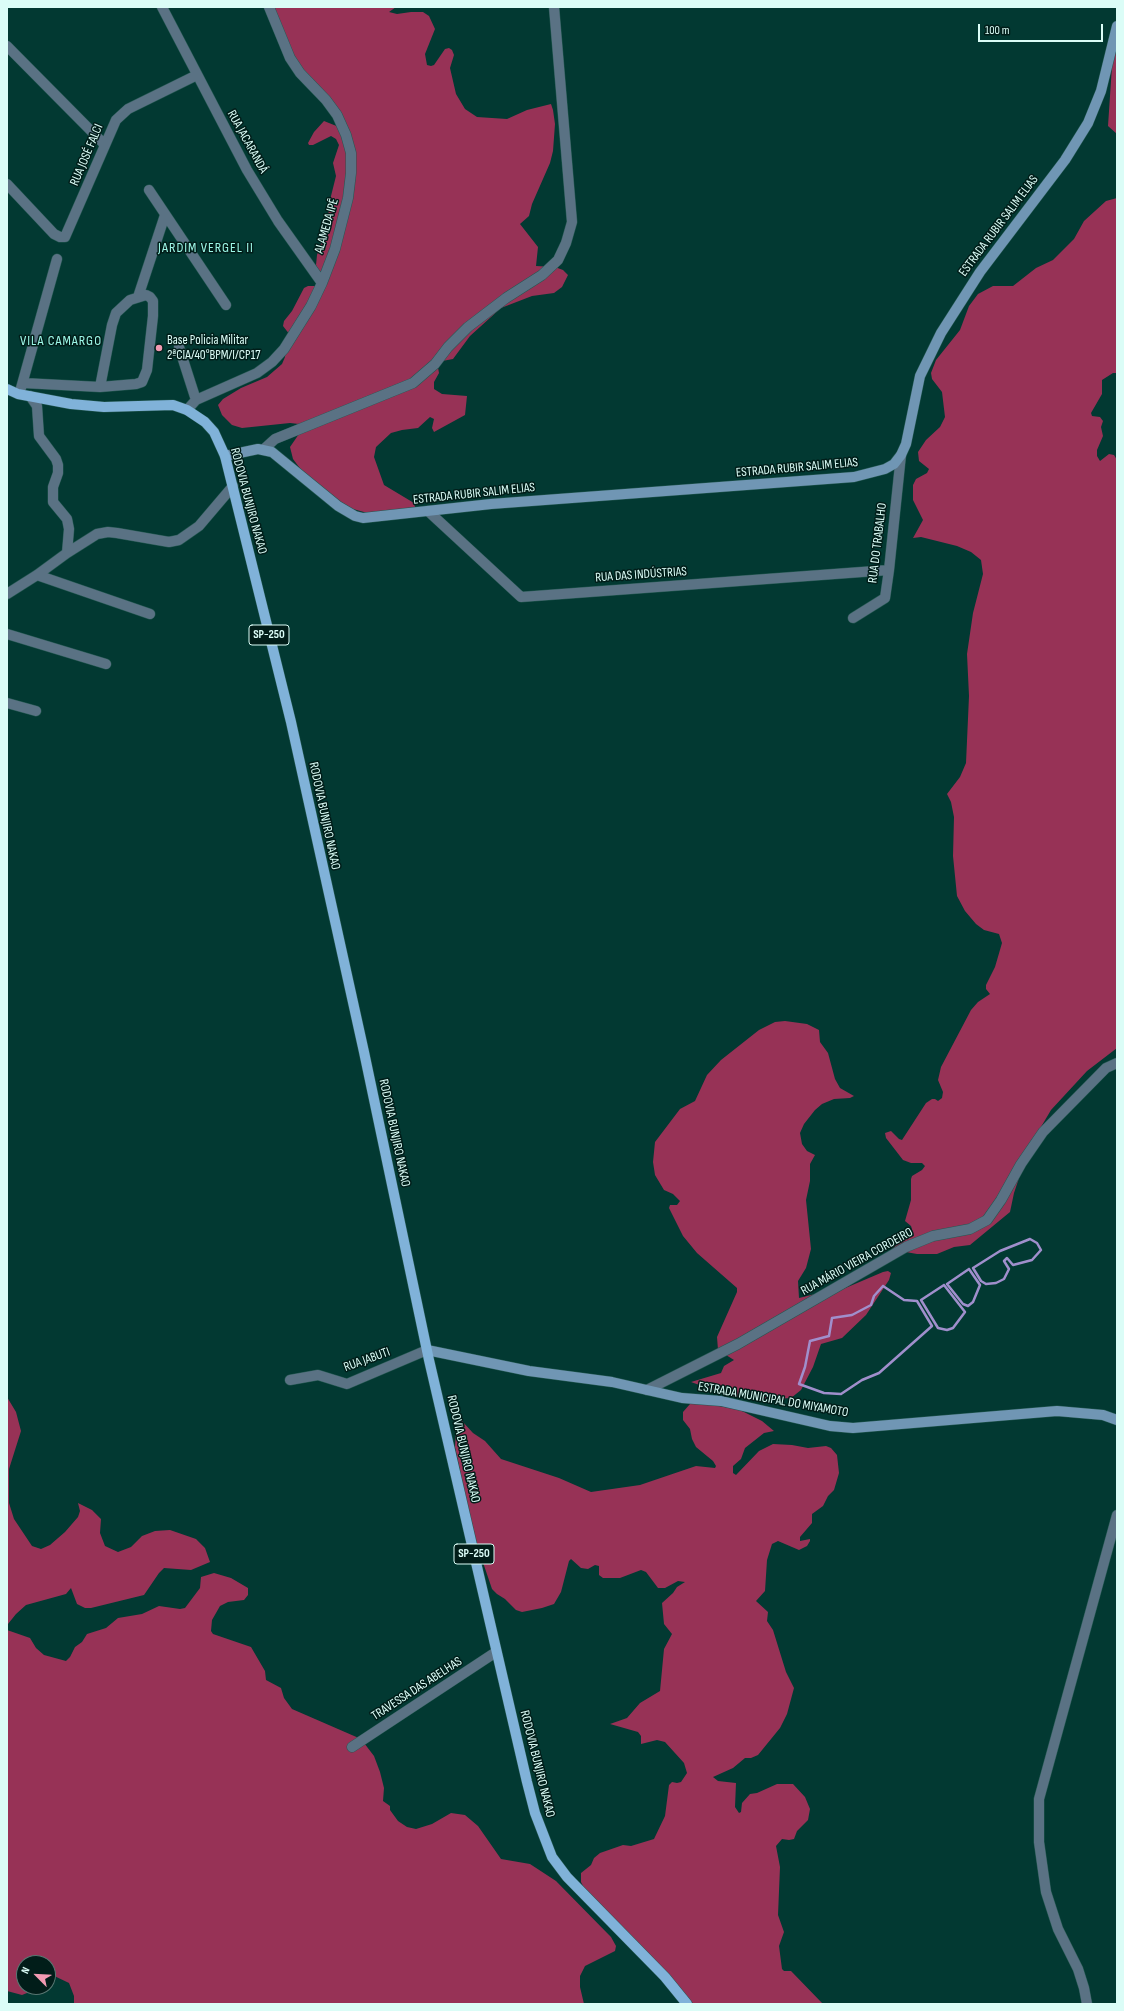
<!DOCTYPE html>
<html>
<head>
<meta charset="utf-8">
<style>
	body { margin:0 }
	#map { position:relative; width:1124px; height:2011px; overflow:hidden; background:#023932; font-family:"Sofia Sans Condensed",sans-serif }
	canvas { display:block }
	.frame { position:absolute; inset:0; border:8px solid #dbfdf7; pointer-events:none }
	.north { position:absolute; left:16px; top:1955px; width:40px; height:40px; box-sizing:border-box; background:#011d19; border:1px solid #587772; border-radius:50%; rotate:294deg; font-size:11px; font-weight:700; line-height:16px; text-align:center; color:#dbfdf7 }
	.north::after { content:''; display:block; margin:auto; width:14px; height:18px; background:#f19ab2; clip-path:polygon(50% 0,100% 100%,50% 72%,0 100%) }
	.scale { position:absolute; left:978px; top:24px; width:125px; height:18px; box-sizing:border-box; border:2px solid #dbfdf7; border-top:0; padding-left:5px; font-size:12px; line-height:14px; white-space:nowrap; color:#dbfdf7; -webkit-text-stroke:3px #011d19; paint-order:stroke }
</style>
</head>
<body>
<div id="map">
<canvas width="1124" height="2011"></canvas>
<div class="frame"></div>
<div class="north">N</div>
<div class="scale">100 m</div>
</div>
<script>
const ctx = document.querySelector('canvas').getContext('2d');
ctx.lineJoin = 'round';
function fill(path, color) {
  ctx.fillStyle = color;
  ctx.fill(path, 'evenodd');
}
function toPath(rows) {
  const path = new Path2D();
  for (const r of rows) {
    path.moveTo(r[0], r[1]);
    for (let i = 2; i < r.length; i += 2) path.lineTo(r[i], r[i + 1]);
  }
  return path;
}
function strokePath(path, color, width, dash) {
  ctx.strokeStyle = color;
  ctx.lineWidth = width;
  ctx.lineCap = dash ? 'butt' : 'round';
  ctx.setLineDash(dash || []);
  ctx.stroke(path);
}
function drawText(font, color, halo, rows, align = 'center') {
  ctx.font = font + ' "Sofia Sans Condensed",sans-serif';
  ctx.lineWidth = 3;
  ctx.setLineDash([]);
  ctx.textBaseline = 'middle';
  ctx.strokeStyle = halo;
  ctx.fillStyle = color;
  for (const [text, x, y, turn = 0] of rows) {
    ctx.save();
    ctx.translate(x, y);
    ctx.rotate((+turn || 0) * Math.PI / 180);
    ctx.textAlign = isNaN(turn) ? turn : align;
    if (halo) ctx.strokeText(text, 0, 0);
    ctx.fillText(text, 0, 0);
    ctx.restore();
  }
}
fill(toPath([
	[269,7,396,7,389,12,397,14,411,12,423,12,429,16,435,29,425,54,427,65,431,66,434,65,445,49,449,48,452,50,454,55,450,68,456,94,465,109,477,117,507,119,527,110,551,104,553,110,555,124,553,151,550,163,532,204,529,216,520,224,538,247,536,266,555,267,563,270,568,275,562,287,554,293,532,296,501,308,470,336,453,359,437,362,439,373,434,382,434,389,442,394,467,396,465,415,434,432,432,428,434,419,430,417,418,428,402,430,391,433,376,447,374,457,384,485,414,503,415,507,371,514,346,507,302,471,293,459,290,447,301,431,299,424,290,423,242,428,232,425,222,415,218,405,223,399,241,388,267,377,282,364,285,357,286,344,290,335,283,326,284,321,292,311,304,288,308,286,318,286,322,282,316,265,317,255,328,223,329,204,336,176,333,163,339,145,336,139,331,136,313,145,309,145,308,143,314,132,324,121,339,127,342,124,295,65],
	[1117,32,1117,134,1108,126,1112,66],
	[1117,198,1117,373,1113,373,1102,380,1102,394,1091,413,1092,416,1100,417,1103,421,1101,427,1103,436,1097,450,1097,456,1100,461,1109,454,1114,455,1117,460,1117,1048,1087,1071,1051,1110,1038,1132,1022,1169,1014,1193,1010,1212,970,1245,954,1247,937,1254,917,1254,900,1251,889,1252,904,1238,914,1236,911,1226,905,1221,911,1200,911,1179,912,1176,922,1170,925,1166,922,1163,911,1163,903,1160,886,1138,885,1133,891,1131,899,1139,902,1140,926,1103,932,1099,935,1099,938,1101,942,1098,943,1092,938,1080,941,1067,971,1010,978,1002,990,994,986,989,986,985,995,967,1002,943,999,934,984,930,976,924,965,911,957,896,953,856,954,817,951,802,947,794,960,777,966,763,969,696,967,654,973,613,983,574,981,560,971,552,957,546,921,537,913,538,923,520,913,500,913,485,916,479,927,473,929,469,919,461,918,452,926,440,940,427,945,417,942,392,932,379,931,373,936,360,960,330,969,306,978,294,993,286,1013,286,1036,268,1053,260,1074,239,1084,221,1106,201],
	[785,1021,807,1024,819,1030,820,1042,828,1053,835,1079,840,1088,854,1096,850,1098,834,1099,822,1104,815,1110,804,1124,800,1133,802,1144,807,1151,815,1155,810,1164,810,1181,806,1200,811,1249,806,1268,798,1281,799,1298,819,1293,836,1292,883,1272,888,1271,891,1273,889,1280,866,1315,842,1338,821,1344,813,1367,801,1390,791,1398,752,1400,727,1395,691,1382,721,1373,724,1366,734,1360,718,1350,717,1337,737,1292,737,1288,697,1253,683,1236,669,1208,670,1205,677,1205,680,1201,673,1194,664,1190,655,1175,653,1162,655,1142,680,1109,695,1101,707,1075,721,1060,759,1030,775,1022],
	[686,1396,714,1405,740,1410,762,1421,774,1431,764,1433,745,1448,741,1459,733,1466,733,1473,736,1475,759,1451,773,1444,792,1445,808,1448,826,1446,831,1448,837,1455,839,1473,834,1490,828,1496,823,1506,812,1514,812,1523,800,1537,800,1541,810,1539,810,1541,807,1546,799,1550,778,1541,772,1544,767,1560,765,1591,756,1601,768,1612,767,1621,773,1630,786,1672,794,1688,787,1714,780,1728,758,1755,751,1758,745,1758,733,1768,713,1777,718,1781,736,1783,735,1807,739,1813,741,1812,742,1803,750,1794,757,1793,777,1784,793,1784,805,1797,810,1809,808,1820,797,1831,794,1839,789,1840,782,1839,776,1846,780,1867,778,1915,784,1932,779,1946,782,1969,784,1971,791,1971,823,2004,694,2004,656,1975,585,1890,581,1882,581,1873,591,1865,594,1858,600,1853,623,1845,631,1846,654,1839,665,1816,669,1785,672,1782,677,1783,681,1782,687,1773,684,1763,665,1742,657,1740,641,1744,641,1736,638,1732,610,1724,627,1718,640,1703,660,1691,664,1649,672,1634,664,1624,662,1603,673,1593,677,1587,685,1582,678,1581,665,1588,658,1588,646,1572,641,1570,620,1578,603,1578,599,1575,599,1566,595,1565,588,1569,581,1568,571,1559,569,1561,561,1592,554,1604,542,1608,522,1612,516,1610,505,1599,497,1594,492,1589,473,1533,455,1447,456,1430,462,1421,473,1433,485,1441,501,1459,559,1478,591,1492,640,1485,696,1466,715,1468,716,1466,713,1461,696,1447,692,1439,690,1429,683,1420,683,1412,690,1404],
	[7,1397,16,1412,21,1431,9,1469,9,1503,14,1519,32,1546,41,1549,50,1545,65,1532,78,1517,80,1511,78,1503,92,1510,101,1519,100,1533,105,1546,118,1552,131,1547,142,1536,155,1531,170,1530,196,1539,205,1548,210,1562,191,1570,164,1568,159,1573,144,1595,91,1608,85,1608,77,1604,71,1588,66,1594,26,1605,16,1614,8,1624,7,1630],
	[214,1573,231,1578,248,1588,248,1595,244,1600,228,1602,220,1606,212,1620,211,1631,213,1634,251,1647,265,1671,266,1680,281,1688,284,1698,292,1709,361,1739,374,1756,380,1772,384,1788,383,1801,390,1806,390,1810,398,1821,407,1827,416,1829,432,1824,451,1813,465,1815,478,1826,501,1859,530,1864,556,1881,611,1937,616,1946,615,1951,585,1966,580,1976,580,1987,584,2004,74,2004,74,1996,69,1983,48,1973,48,1963,24,1963,24,1987,35,1987,32,1991,22,1995,7,1991,7,1630,30,1638,36,1648,44,1655,66,1661,70,1657,75,1647,82,1642,87,1634,106,1628,118,1618,142,1614,159,1606,180,1609,185,1608,200,1588,201,1577]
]), '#973256');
strokePath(toPath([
	[1030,1239,1037,1243,1041,1250,1032,1260,1013,1265,1007,1258,1004,1261,1009,1269,1004,1279,996,1283,986,1284,981,1281,973,1268,1000,1251,1030,1239],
	[969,1269,980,1285,973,1302,968,1306,963,1304,947,1284,969,1269],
	[944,1285,965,1312,953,1328,947,1330,938,1328,921,1300,944,1285],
	[883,1286,904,1300,917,1301,932,1326,879,1373,862,1380,841,1394,824,1393,799,1384,805,1367,810,1341,829,1336,832,1318,852,1315,871,1305,874,1296,883,1286]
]), '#a08fcc', 2.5);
const street = toPath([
	[162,7,247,170,278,221,322,283],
	[7,46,105,145],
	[7,184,54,234,60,237,65,237,116,120,128,109,197,75],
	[149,190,226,305],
	[138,297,165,215],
	[179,347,196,400],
	[23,383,100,387,136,384,142,382,147,370,153,316,153,301,150,297,146,295,130,300,116,313,112,325,100,387],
	[21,388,57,259],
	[30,396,37,406,39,436,56,459,58,465,58,473,53,487,53,502,67,519,69,529,67,553],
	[187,410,196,400,257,373,272,362,284,349,311,306,322,283,335,249,348,198,351,173,351,153,346,135,337,115,326,100,300,73,290,58,269,7],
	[264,449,275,439,413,383,435,364,448,347,468,327,506,298,542,275,558,260,566,243,572,222,554,7],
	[428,511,521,597,889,570],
	[37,575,150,614],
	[7,594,37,575,67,553,97,534,108,532,117,533,169,542,179,540,199,526,233,486],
	[853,618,885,598,889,570,901,455],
	[7,634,106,664],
	[7,703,36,711],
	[290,1380,318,1375,347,1384,427,1350],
	[647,1390,738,1344,906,1247,933,1236,970,1229,987,1220,1001,1200,1021,1164,1043,1132,1106,1068,1117,1063],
	[352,1747,496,1652],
	[1087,2004,1084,1988,1078,1969,1058,1929,1046,1892,1039,1842,1039,1799,1117,1515]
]);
const secondary = toPath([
	[225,456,258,449,272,452,338,506,355,516,363,518,491,504,854,477,885,469,894,464,901,455,906,444,920,376,941,333,980,272,1065,160,1088,123,1101,91,1117,26],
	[427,1350,529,1371,612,1382,682,1398,721,1401,830,1426,853,1428,1057,1411,1103,1415,1117,1420]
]);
const primary = toPath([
	[7,389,18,394,71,404,104,407,173,405,187,410,205,422,214,432,225,456,291,722,364,1052,429,1360,527,1782,535,1813,552,1857,567,1877,665,1977,687,2004]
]);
strokePath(street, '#255852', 11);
strokePath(secondary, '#255852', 11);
strokePath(primary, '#255852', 11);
strokePath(street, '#5a7284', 10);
strokePath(secondary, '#7096b4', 10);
strokePath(primary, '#80b2d9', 10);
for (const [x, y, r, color] of [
	[159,348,4,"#f19ab2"]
]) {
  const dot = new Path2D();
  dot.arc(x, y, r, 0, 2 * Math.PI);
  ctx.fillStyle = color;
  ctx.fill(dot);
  strokePath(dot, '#011d19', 1.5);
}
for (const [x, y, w] of [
	[269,635,40],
	[474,1554,40]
]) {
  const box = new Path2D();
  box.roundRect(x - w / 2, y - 10, w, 20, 3);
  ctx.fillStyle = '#011d19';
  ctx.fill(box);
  strokePath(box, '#dbfdf7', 1);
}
drawText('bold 12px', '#dbfdf7', null, [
	["SP-250",269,635],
	["SP-250",474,1554]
]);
drawText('13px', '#dbfdf7', '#011d19', [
	["RUA JACARANDÁ",247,142,61],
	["RUA JOSÉ FALCI",87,155,-67],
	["ALAMEDA IPÊ",327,226,-74],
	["ESTRADA RUBIR SALIM ELIAS",999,226,-53],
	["ESTRADA RUBIR SALIM ELIAS",797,468,-5],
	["ESTRADA RUBIR SALIM ELIAS",474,494,-6],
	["RODOVIA BUNJIRO NAKAO",248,501,75],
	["RUA DO TRABALHO",878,543,-83],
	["RUA DAS INDÚSTRIAS",641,575,-4],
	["RODOVIA BUNJIRO NAKAO",324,816,78],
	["RODOVIA BUNJIRO NAKAO",394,1133,78],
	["RUA MÁRIO VIEIRA CORDEIRO",857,1262,-29],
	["RUA JABUTI",367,1360,-20],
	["ESTRADA MUNICIPAL DO MIYAMOTO",773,1400,10],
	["RODOVIA BUNJIRO NAKAO",463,1449,77],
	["TRAVESSA DAS ABELHAS",417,1689,-33],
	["RODOVIA BUNJIRO NAKAO",537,1764,76]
]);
drawText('13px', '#dbfdf7', '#011d19', [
	["Base Policia Militar",167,341],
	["2ªCIA/40°BPM/I/CP17",167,356]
], 'left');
ctx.letterSpacing = '1px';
drawText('14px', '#9df8e8', '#011d19', [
	["JARDIM VERGEL II",206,248],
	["VILA CAMARGO",61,341]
]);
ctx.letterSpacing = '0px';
</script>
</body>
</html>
